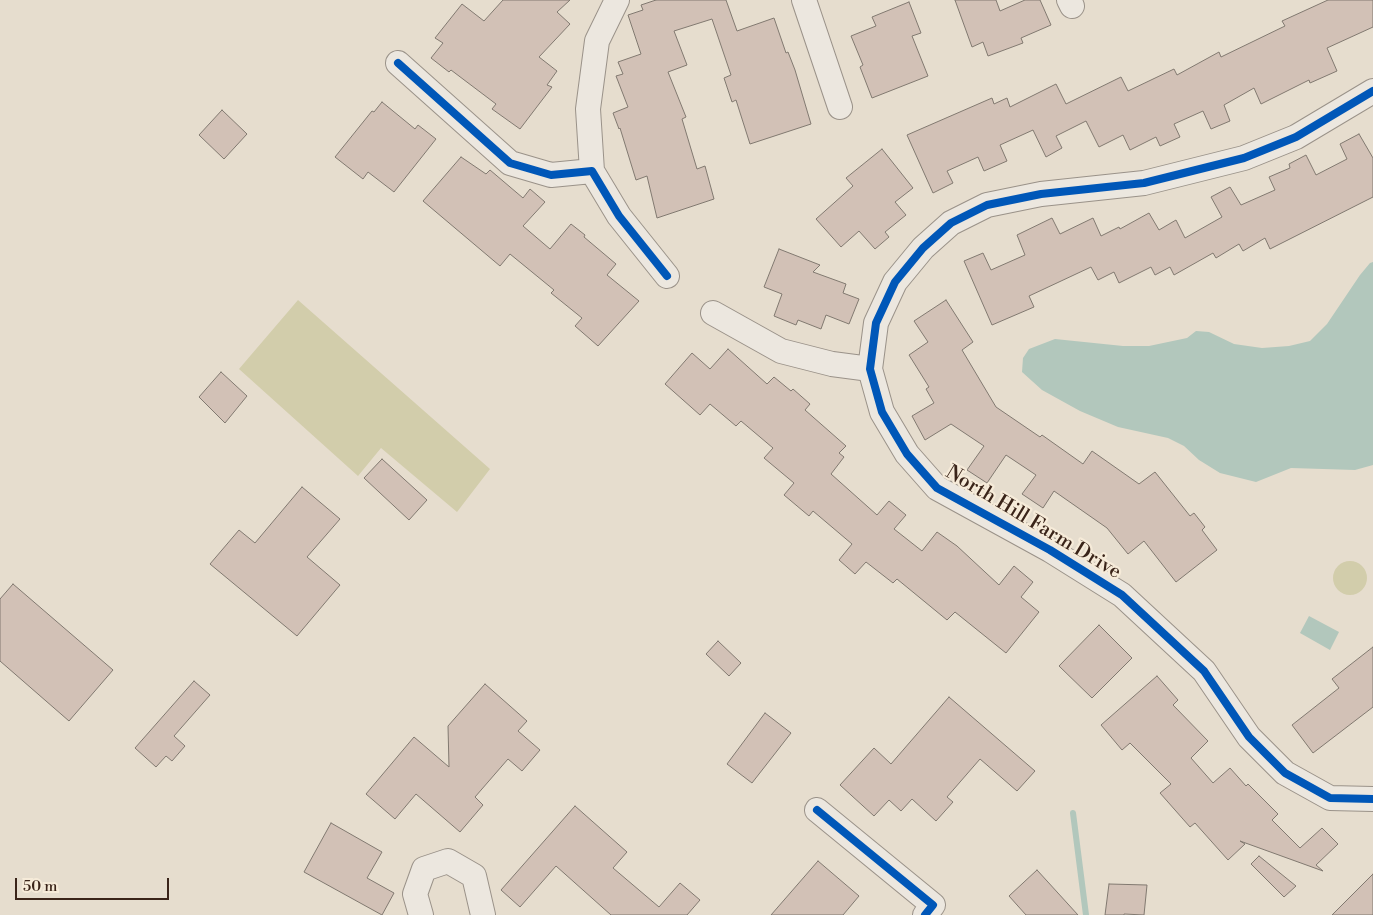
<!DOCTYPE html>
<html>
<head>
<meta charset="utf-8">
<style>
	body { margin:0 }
	#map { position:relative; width:1373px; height:915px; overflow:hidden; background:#e6ddce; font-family:"Libre Bodoni",serif }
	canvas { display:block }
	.scale { position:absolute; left:15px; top:878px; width:154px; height:22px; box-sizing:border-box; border:2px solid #3a2419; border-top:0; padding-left:6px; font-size:15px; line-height:18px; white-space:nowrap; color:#3a2419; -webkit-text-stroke:4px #f6ebd9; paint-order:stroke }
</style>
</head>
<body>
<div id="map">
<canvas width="1373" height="915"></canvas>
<div class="scale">50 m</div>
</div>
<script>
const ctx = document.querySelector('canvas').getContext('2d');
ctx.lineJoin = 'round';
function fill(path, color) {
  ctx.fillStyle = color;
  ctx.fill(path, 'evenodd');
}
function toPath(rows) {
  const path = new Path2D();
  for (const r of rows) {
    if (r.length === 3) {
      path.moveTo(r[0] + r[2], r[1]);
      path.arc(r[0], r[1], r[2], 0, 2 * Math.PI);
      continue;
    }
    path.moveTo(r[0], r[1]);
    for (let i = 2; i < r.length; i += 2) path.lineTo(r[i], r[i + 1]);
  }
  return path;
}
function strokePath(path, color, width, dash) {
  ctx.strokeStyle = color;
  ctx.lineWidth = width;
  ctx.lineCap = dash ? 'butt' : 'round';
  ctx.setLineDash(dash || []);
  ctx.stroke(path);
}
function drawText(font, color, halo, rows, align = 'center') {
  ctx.font = font + ' "Libre Bodoni",serif';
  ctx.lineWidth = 4.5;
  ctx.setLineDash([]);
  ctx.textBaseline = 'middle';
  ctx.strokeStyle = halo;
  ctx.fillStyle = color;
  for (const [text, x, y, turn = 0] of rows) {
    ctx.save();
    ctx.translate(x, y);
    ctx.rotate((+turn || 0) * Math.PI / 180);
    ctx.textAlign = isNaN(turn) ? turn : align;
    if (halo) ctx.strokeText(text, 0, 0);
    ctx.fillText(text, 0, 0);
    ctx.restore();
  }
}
fill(toPath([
	[298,300,490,469,457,512,381,448,358,476,239,369],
	[1350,578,17]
]), '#d2cdab');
fill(toPath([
	[1373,262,1373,465,1355,470,1291,468,1256,482,1220,473,1199,460,1184,446,1168,438,1118,427,1080,411,1042,390,1022,372,1023,358,1029,349,1055,339,1123,346,1149,346,1187,338,1196,331,1209,332,1234,344,1262,348,1289,346,1310,341,1327,324,1360,275,1370,263],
	[1309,616,1339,632,1330,650,1300,633]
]), '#b2c7bc');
strokePath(toPath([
	[1073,813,1086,915]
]), '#b2c7bc', 6);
const building = toPath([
	[503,0,570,0,557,12,570,24,539,57,557,71,547,85,552,87,520,129,492,109,496,104,451,70,449,72,431,58,443,43,435,38,462,4,484,21,503,0],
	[656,0,726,0,737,31,774,18,786,53,788,52,795,70,811,124,750,144,736,100,732,102,724,78,731,75,712,19,674,31,687,65,668,72,686,117,682,119,697,169,705,166,714,199,657,218,647,176,636,180,620,128,619,129,613,113,628,107,616,76,623,74,618,62,641,54,628,15,643,10,641,5,656,0],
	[955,0,996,0,1000,11,1025,0,1040,0,1051,25,1021,38,1023,43,988,56,983,42,972,47,955,0],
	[1328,0,1373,0,1373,27,1327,48,1337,71,1310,83,1309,80,1261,104,1254,88,1224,105,1230,121,1211,129,1203,111,1174,124,1180,137,1160,146,1156,137,1130,150,1123,135,1099,147,1086,121,1056,136,1062,148,1046,157,1033,130,1000,145,1007,161,984,171,978,157,947,171,953,183,933,193,907,135,992,98,994,104,1007,98,1010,107,1056,84,1066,104,1121,77,1128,91,1174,69,1177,75,1219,52,1221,57,1285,26,1282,21,1328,0],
	[909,2,921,33,912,36,928,76,872,98,860,67,863,65,851,36,876,26,872,17,909,2],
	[382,102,415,129,418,125,436,139,394,192,368,172,363,179,335,157,372,111,374,112,382,102],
	[222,110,247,134,224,159,199,135,222,110],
	[1359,134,1373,158,1373,197,1270,249,1265,238,1243,251,1239,244,1216,258,1213,253,1174,275,1170,267,1155,275,1151,267,1119,283,1114,272,1098,280,1091,267,1029,296,1034,307,992,325,964,261,983,253,991,270,1025,255,1017,235,1052,218,1060,234,1093,218,1101,236,1119,227,1120,229,1149,213,1159,230,1176,220,1185,238,1222,217,1211,197,1230,187,1241,205,1275,190,1269,177,1290,168,1289,164,1306,155,1316,175,1347,159,1340,144,1359,134],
	[882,149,913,188,895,202,906,215,885,232,889,237,875,249,859,231,841,247,816,219,853,186,846,178,882,149],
	[461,157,486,174,490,170,523,198,530,189,545,202,523,226,550,249,571,224,585,235,584,237,616,264,607,275,639,301,598,346,575,326,582,318,551,293,554,290,510,254,500,266,423,201,461,157],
	[779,249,820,265,813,272,846,284,843,293,859,299,849,324,826,315,821,329,798,320,796,325,774,316,782,294,764,287,779,249],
	[946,300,973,342,962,350,996,407,1040,437,1042,435,1083,464,1092,451,1139,484,1155,472,1190,516,1194,513,1205,527,1202,530,1217,550,1176,582,1144,541,1128,554,1107,528,1054,491,1043,508,1022,494,1036,475,1006,455,987,483,967,470,984,446,951,424,925,440,912,416,934,403,926,389,929,387,909,355,928,342,914,321,946,300],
	[728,349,767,384,774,377,791,391,793,389,810,404,805,410,846,446,839,453,844,457,831,474,877,515,889,501,906,515,894,529,922,551,937,532,957,546,999,585,1014,566,1033,582,1021,597,1039,612,1006,653,955,612,947,620,897,579,893,583,866,562,855,574,839,560,852,544,813,511,809,516,784,495,794,483,764,458,773,448,741,421,736,426,710,404,700,415,665,384,692,353,710,369,728,349],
	[221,372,247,396,225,423,199,397,221,372],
	[382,459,427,500,409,520,364,478,382,459],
	[302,487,340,519,307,557,340,585,297,636,210,564,239,530,255,543,302,487],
	[13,584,113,670,69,721,0,661,0,599,13,584],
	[1099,625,1132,658,1092,698,1059,666,1099,625],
	[718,641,741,663,729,676,706,654,718,641],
	[1373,647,1373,707,1313,753,1292,725,1339,688,1332,679,1373,647],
	[1157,676,1178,700,1173,705,1208,741,1191,758,1213,783,1230,768,1246,786,1248,784,1278,814,1272,820,1300,848,1322,828,1338,844,1316,865,1323,871,1240,841,1245,844,1228,860,1195,823,1190,827,1160,793,1171,784,1130,743,1122,750,1101,725,1157,676],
	[194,681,210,695,174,736,185,746,172,761,166,756,156,767,135,748,194,681],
	[485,684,527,721,518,731,540,750,522,771,508,759,475,797,483,805,460,832,416,794,395,819,366,794,414,737,449,767,448,726,485,684],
	[949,697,1035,771,1017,791,980,759,947,797,953,802,936,821,912,799,901,811,889,800,874,816,840,785,874,748,891,764,949,697],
	[765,713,791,733,752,783,727,764,765,713],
	[575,806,627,852,613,868,659,907,680,883,700,900,687,915,611,915,556,866,520,907,501,890,575,806],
	[331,823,382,852,367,878,394,893,382,915,304,872,331,823],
	[1259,856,1296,886,1284,897,1251,864,1259,856],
	[818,861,859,896,843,915,771,915,818,861],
	[1037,870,1078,915,1026,915,1009,896,1037,870],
	[1373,874,1373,915,1332,915,1373,874],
	[1109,884,1147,885,1144,915,1124,914,1124,915,1105,915,1109,884]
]);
fill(building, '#d2c1b6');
strokePath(building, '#817970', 1);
const street = toPath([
	[804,0,840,107],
	[1069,0,1072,6],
	[398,63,510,163,551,175,592,171,619,216,667,276],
	[1373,91,1296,137,1244,158,1144,183,1041,194,987,205,951,223,923,248,895,282,876,323,870,369,882,412,907,454,937,488,1050,550,1122,595,1204,671,1249,737,1285,773,1330,798,1373,799],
	[592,171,588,109,597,41,617,0],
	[713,313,781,351,832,364,870,369],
	[817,810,933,905,925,915],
	[421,915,415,894,424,869,448,861,474,876,483,915]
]);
strokePath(street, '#9a9289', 26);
strokePath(street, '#ece7df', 24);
strokePath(toPath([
	[398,63,510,163,551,175,592,171,619,216,667,276],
	[1373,91,1296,137,1244,158,1144,183,1041,194,987,205,951,223,923,248,895,282,876,323,870,369,882,412,907,454,937,488,1050,550,1122,595,1204,671,1249,737,1285,773,1330,798,1373,799],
	[817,810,933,905,925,915]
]), '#0057b8', 8);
drawText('20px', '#3a2419', '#f6ebd9', [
	["North Hill Farm Drive",1033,523,31]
]);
</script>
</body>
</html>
